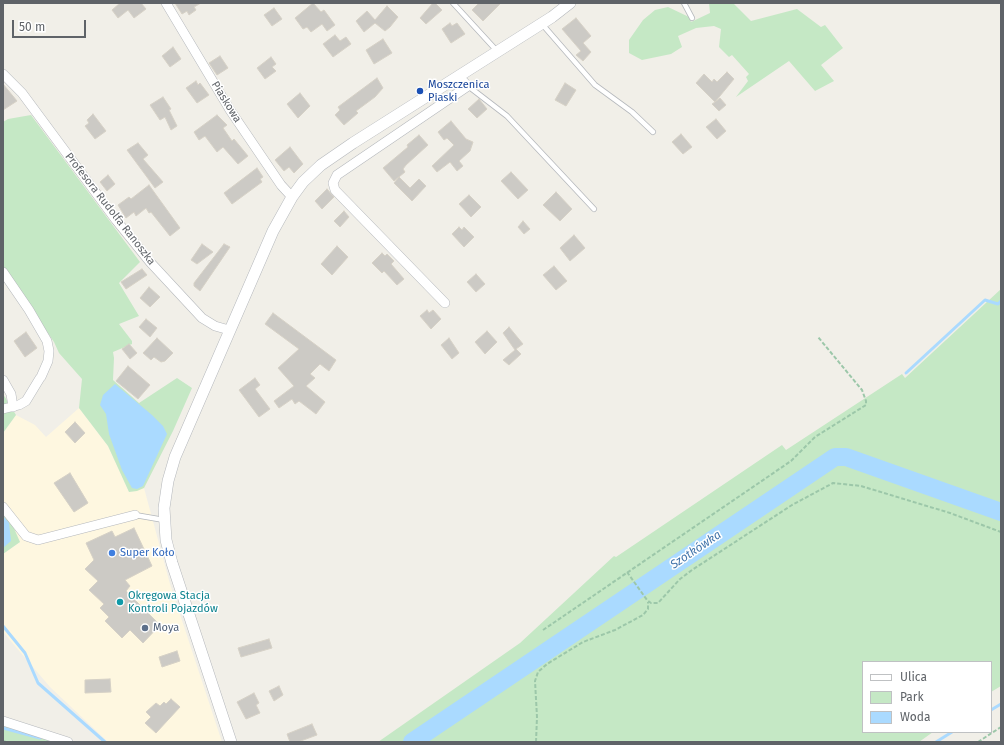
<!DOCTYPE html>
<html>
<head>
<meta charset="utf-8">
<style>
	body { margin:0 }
	#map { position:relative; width:1004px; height:745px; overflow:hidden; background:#f1efe8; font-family:"Fira Sans",sans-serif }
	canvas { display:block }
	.frame { position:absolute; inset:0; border:4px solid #5f6368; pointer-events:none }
	.legend { position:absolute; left:862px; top:661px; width:130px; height:72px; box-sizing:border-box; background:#fff; border:1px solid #bfc1c3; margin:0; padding:5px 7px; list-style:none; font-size:12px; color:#5f6368 }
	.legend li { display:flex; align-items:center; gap:8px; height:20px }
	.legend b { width:20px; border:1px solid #bfc1c3 }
	.scale { position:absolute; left:12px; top:20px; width:74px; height:18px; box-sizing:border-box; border:2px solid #5f6368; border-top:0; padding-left:5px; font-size:12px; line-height:14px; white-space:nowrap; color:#5f6368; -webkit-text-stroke:3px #fff; paint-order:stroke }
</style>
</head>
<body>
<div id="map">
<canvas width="1004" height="745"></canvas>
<div class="frame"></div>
<ul class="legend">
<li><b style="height:5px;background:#fff"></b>Ulica</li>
<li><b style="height:11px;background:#c5e8c5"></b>Park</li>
<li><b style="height:11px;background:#aadaff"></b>Woda</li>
</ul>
<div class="scale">50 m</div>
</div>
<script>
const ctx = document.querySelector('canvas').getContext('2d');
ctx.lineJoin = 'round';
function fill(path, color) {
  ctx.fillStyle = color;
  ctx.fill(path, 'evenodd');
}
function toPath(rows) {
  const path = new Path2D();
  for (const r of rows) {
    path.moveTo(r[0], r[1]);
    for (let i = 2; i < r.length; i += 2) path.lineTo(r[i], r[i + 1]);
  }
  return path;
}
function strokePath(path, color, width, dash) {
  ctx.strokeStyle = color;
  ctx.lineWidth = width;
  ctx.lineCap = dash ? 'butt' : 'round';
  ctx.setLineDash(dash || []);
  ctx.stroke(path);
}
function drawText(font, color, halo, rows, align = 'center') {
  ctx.font = font + ' "Fira Sans",sans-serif';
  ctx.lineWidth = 3;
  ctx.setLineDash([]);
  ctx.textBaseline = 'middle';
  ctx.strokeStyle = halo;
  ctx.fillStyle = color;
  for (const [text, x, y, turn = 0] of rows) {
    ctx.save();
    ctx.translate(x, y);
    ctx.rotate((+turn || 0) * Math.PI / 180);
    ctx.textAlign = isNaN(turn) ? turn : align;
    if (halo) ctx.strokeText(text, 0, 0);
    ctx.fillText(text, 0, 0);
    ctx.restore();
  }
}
fill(toPath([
	[79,408,108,446,129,492,144,488,170,584,222,742,107,741,50,687,3,632,3,554,20,542,3,512,3,433,16,415,35,425,46,437]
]), '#fef7e0');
fill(toPath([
	[709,3,733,3,751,21,797,9,821,27,825,25,843,48,821,65,834,81,815,91,789,61,736,97,748,81,746,77,749,74,732,55,729,57,719,47,721,29,714,26,696,28,678,36,682,47,671,54,642,60,629,53,629,40,643,20,655,10,668,7,689,17,691,22,710,13],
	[31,115,140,262,119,283,139,316,119,324,132,341,132,344,113,352,114,358,113,380,139,403,177,378,192,388,173,431,144,488,137,491,129,492,108,446,79,408,82,379,59,353,54,342,3,268,3,122,8,119],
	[1001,289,1001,686,991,692,991,662,863,662,863,732,933,732,919,742,378,742,520,643,614,556,616,557,782,445,786,450,902,374,905,378],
	[3,394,16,415,3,433],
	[3,512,13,526,20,542,3,554],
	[3,724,58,742,3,742]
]), '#c5e8c5');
fill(toPath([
	[115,384,152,415,163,426,167,434,143,486,137,489,132,488,122,470,109,434,106,414,100,405,103,395],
	[3,516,9,523,11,541,4,547]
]), '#aadaff');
strokePath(toPath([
	[906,373,985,300,998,304,1001,301],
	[3,626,25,653,38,683,105,742],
	[991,710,1001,704],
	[3,728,40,738],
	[936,742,952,732]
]), '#aadaff', 3);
strokePath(toPath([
	[412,742,835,457,846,457,1001,512]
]), '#aadaff', 18);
const building = toPath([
	[120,3,141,3,146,9,134,18,128,10,118,18,112,10,120,3],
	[175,3,201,3,194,7,196,10,189,15,187,11,182,14,175,3],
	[313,3,321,12,324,10,335,25,327,31,322,24,311,32,307,27,303,29,295,18,313,3],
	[433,3,435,3,442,10,426,24,420,18,433,3],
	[479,3,501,3,483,21,472,10,479,3],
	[387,6,398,17,390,27,385,31,375,23,364,32,356,21,367,11,375,20,387,6],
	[274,8,282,19,272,26,264,15,274,8],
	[576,18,591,36,583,43,591,52,583,61,576,55,581,51,562,29,576,18],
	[450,23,452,26,457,23,465,34,451,43,442,29,450,23],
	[335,35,340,41,346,37,351,44,333,57,323,44,335,35],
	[383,39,392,53,374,64,366,50,383,39],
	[173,47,181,59,170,67,162,56,173,47],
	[220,56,228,68,217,75,209,63,220,56],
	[271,57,276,64,272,67,276,71,265,79,257,68,271,57],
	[727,72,734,79,715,102,720,98,726,105,719,111,712,104,715,102,696,83,704,74,712,82,714,79,717,82,727,72],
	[377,78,383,88,375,97,356,111,358,113,344,125,335,115,340,110,338,107,377,78],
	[196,81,198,85,200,83,209,95,197,103,186,88,196,81],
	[565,83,576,90,566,106,555,100,565,83],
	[3,84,17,101,3,110,3,84],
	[300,93,310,106,298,118,287,104,300,93],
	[163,97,171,109,169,110,177,126,171,130,165,117,160,120,150,105,163,97],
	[479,99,487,109,477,118,468,109,479,99],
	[93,114,106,131,95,139,85,126,89,123,87,120,93,114],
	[217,115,227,125,223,128,232,141,234,139,248,156,238,164,223,147,217,152,205,136,199,140,194,132,217,115],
	[716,119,726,131,717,139,706,127,716,119],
	[451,121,466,139,473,142,470,151,459,161,463,166,457,171,450,162,437,172,432,166,454,145,447,138,444,140,438,132,451,121],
	[681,134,692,147,683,154,672,142,681,134],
	[419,135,428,145,406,165,403,169,405,172,394,181,383,168,408,147,407,145,419,135],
	[138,143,148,155,143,159,163,182,155,188,127,150,138,143],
	[290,147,303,164,294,173,289,167,284,171,275,160,290,147],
	[257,168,263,177,260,179,262,182,232,204,224,193,257,168],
	[511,172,528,190,518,199,501,181,511,172],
	[108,175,115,184,107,191,100,182,108,175],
	[399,177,410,188,419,179,426,186,412,201,394,183,399,177],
	[149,185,180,228,170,236,151,212,149,213,146,208,136,216,134,212,126,218,118,205,129,197,131,199,149,185],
	[327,189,334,197,322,209,315,201,327,189],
	[556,192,572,209,560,221,543,205,556,192],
	[469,195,481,207,471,217,459,204,469,195],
	[344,211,349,217,340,227,334,221,344,211],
	[523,221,530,229,524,234,518,227,523,221],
	[459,227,462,230,464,227,474,237,464,247,452,234,459,227],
	[574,235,585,248,570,261,560,248,574,235],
	[202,244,213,252,197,264,191,260,202,244],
	[224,244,230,247,200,291,194,286,194,283,224,244],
	[337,246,348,257,332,275,321,264,337,246],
	[382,253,385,256,387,254,394,261,391,264,404,279,397,285,384,271,382,273,372,263,382,253],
	[554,266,567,281,556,290,543,275,554,266],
	[142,269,147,275,126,289,121,282,142,269],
	[476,274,485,284,476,292,467,282,476,274],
	[149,287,160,297,150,307,140,298,149,287],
	[427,310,429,313,433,310,441,319,431,329,420,316,427,310],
	[273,313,336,360,329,371,320,364,310,374,315,378,306,386,325,402,316,414,299,401,295,404,292,399,279,408,274,401,294,386,278,368,299,349,265,324,273,313],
	[146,319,157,328,150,337,139,327,146,319],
	[509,327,523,344,516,349,521,354,509,365,503,360,515,350,503,333,509,327],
	[487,331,497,342,485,354,475,342,487,331],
	[26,332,37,348,25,357,14,341,26,332],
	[157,338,173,353,165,361,161,362,154,357,151,360,143,353,157,338],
	[449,338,459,353,452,359,441,345,449,338],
	[129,344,137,353,130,359,122,349,129,344],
	[128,366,150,385,138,399,116,381,128,366],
	[255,378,260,385,255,389,270,409,259,417,239,390,255,378],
	[75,422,85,433,75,443,65,432,75,422],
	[70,473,88,503,74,512,54,483,70,473],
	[134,528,152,566,125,580,130,586,126,591,160,625,143,643,130,630,122,638,105,621,109,617,100,608,104,604,89,590,98,581,85,569,94,560,86,543,112,531,115,537,134,528],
	[269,639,272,648,241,657,238,648,269,639],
	[177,651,180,661,162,667,159,657,177,651],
	[110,679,111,692,85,693,85,680,110,679],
	[279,686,283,695,274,701,269,691,279,686],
	[254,693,259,703,256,705,260,713,246,719,237,702,254,693],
	[171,699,180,707,156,733,145,723,151,717,146,712,156,703,160,706,164,702,166,704,171,699],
	[312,724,317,735,298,742,290,742,287,734,312,724]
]);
fill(building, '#cccac5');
strokePath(building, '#d6d1c6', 1);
const service = toPath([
	[453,3,497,51],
	[684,3,692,18],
	[542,24,595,85,632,112,653,132],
	[468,86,507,116,594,209],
	[135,515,164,520]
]);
const minor = toPath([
	[166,3,230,110,281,185,292,197],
	[3,74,22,93,116,220,150,262,202,318,215,326,229,330],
	[3,272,29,310,47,341,49,351,48,361,41,377],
	[445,303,335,190,333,183,337,175,468,86,459,77],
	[3,380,11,394,13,407],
	[3,409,19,405,26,401,40,378],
	[3,507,26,536,38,540,135,515],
	[3,721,68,742]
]);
const tertiary = toPath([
	[231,742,172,563,166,540,164,508,168,481,175,457,273,231,292,197,303,182,321,165,353,143,552,17,570,3]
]);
strokePath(service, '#b5b8bc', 6);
strokePath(minor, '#b5b8bc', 10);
strokePath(tertiary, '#b5b8bc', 12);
strokePath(toPath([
	[627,572,647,600,651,603,658,603,680,579,692,570,792,505,833,483,861,486,950,513,1001,532],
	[543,630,791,461,815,437,866,405,866,401,862,390,818,337],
	[3,741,6,742],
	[536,742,537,717,535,681,538,672,547,664,583,642,615,630,643,615,648,609,648,602],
	[978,742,1001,727]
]), '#9cc7a9', 2, [4, 2]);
strokePath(service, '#fff', 4.5);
strokePath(minor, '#fff', 9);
strokePath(tertiary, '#fff', 11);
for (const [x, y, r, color] of [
	[420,91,4,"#1a4fb4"],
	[112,553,4,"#3f7fe0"],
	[120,602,4,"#0f9aa8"],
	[145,628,4,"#5c6f8a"]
]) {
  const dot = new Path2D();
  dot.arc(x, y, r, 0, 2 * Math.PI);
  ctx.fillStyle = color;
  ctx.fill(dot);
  strokePath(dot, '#fff', 1.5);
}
drawText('11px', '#164399', '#fff', [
	["Moszczenica",428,85],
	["Piaski",428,98]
], 'left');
drawText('11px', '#5f6368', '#fff', [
	["Piaskowa",226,102,58],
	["Profesora Rudolfa Ranoszka",110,209,52]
]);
drawText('11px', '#366cbe', '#fff', [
	["Super Koło",120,553]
], 'left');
drawText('11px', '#0d838f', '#fff', [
	["Okręgowa Stacja",128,596],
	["Kontroli Pojazdów",128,609]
], 'left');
drawText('11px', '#4e5e75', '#fff', [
	["Moya",153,628]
], 'left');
drawText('italic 12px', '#4174aa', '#fff', [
	["Szotkówka",696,550,-34]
]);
</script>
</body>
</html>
